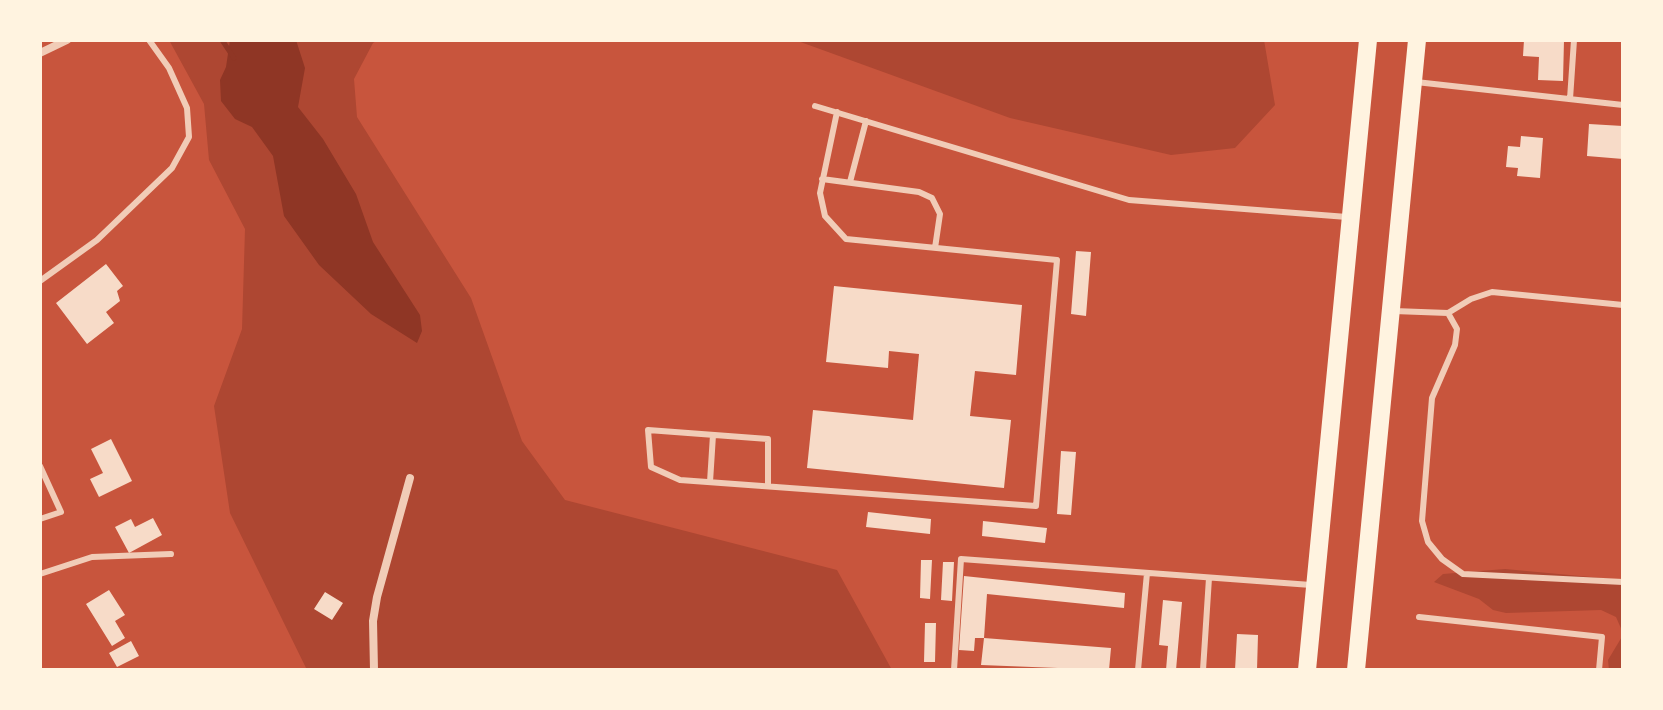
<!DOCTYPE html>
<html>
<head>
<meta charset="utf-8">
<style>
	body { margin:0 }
	#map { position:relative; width:1663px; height:710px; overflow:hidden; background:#c8553d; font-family:Jost,sans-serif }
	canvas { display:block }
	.frame { position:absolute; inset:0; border:42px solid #fff3e0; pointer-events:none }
</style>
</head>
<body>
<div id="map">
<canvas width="1663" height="710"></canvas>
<div class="frame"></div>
</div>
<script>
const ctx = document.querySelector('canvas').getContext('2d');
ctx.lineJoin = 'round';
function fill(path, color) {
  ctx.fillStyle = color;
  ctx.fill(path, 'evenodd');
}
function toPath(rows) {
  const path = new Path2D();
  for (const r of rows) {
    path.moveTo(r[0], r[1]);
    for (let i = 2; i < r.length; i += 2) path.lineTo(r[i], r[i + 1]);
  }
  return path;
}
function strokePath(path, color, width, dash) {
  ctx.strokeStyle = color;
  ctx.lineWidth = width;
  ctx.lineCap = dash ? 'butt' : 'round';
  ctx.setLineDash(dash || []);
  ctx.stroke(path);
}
fill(toPath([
	[169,40,378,40,373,43,354,79,357,117,471,298,522,441,565,500,837,570,892,670,307,670,230,513,214,406,242,329,245,229,209,160,204,104],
	[795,40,1264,40,1275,105,1235,148,1171,155,1010,118],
	[1505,569,1623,580,1623,633,1616,617,1601,610,1506,613,1493,610,1479,599,1434,582,1443,574],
	[1623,635,1623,670,1609,670,1608,660]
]), '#ae4732');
fill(toPath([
	[230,40,296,40,305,68,298,107,323,139,356,194,373,242,420,315,422,331,417,343,371,314,319,265,284,216,273,156,252,127,235,119,221,101,220,80,226,67]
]), '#8f3625');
strokePath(toPath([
	[222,40,234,58]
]), '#8f3625', 5);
fill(toPath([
	[1524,40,1564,40,1563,81,1538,80,1539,57,1523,56],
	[1589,124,1623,126,1623,159,1587,156],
	[1521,136,1543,138,1540,178,1517,176,1518,168,1506,167,1508,146,1520,147],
	[1076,251,1091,252,1086,316,1071,314],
	[106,264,123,286,117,291,120,301,106,312,114,323,87,344,56,303],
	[834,286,1022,305,1016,375,975,371,970,416,1011,420,1004,488,807,468,813,410,913,420,919,354,889,351,888,368,826,362],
	[111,439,132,481,99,497,90,479,103,473,91,449],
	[1061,451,1076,452,1071,515,1057,514],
	[868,512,931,519,930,534,866,527],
	[153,518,162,535,129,553,115,527,131,519,135,527],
	[983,521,1047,528,1045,543,982,536],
	[921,560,932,560,930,599,920,598],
	[943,562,954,562,952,601,941,600],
	[964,576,1125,593,1124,608,987,594,984,638,975,638,974,651,959,650],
	[109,590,125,615,115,621,125,638,112,646,86,604],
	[325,592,343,603,332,620,314,609],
	[1163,600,1182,602,1176,670,1166,670,1168,646,1159,645],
	[925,623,936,623,935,662,924,662],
	[1237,634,1258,635,1257,670,1235,670],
	[984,638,1111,648,1109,670,981,665],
	[131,641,139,656,117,667,109,653]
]), '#f7dbc8');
strokePath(toPath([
	[1416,82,1623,105],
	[1570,99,1574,40],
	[815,106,1129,200,1347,217],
	[822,179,919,192,932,198,940,214,935,248],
	[850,182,866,121],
	[40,281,97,240,172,168,189,137,187,108,169,68,149,40],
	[1394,311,1448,313,1457,329,1455,345,1432,398,1422,521,1428,542,1442,559,1463,574,1623,582],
	[1448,313,1471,299,1492,292,1623,305],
	[40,466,61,512,40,519],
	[710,482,713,435],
	[768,486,768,439,648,430,651,467,680,480,1036,506,1057,260,846,239,825,216,820,193,837,112],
	[40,574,92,557,171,554],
	[1419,617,1602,637,1599,670],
	[954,670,961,559,1311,585],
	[1138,670,1147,573],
	[1203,670,1209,578]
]), '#f1ccb7', 6);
strokePath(toPath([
	[40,53,67,40],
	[374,670,373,621,377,597,410,478]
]), '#f1ccb7', 8);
strokePath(toPath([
	[1307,670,1368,40],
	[1356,670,1417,40]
]), '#fff3e0', 18);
</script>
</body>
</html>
